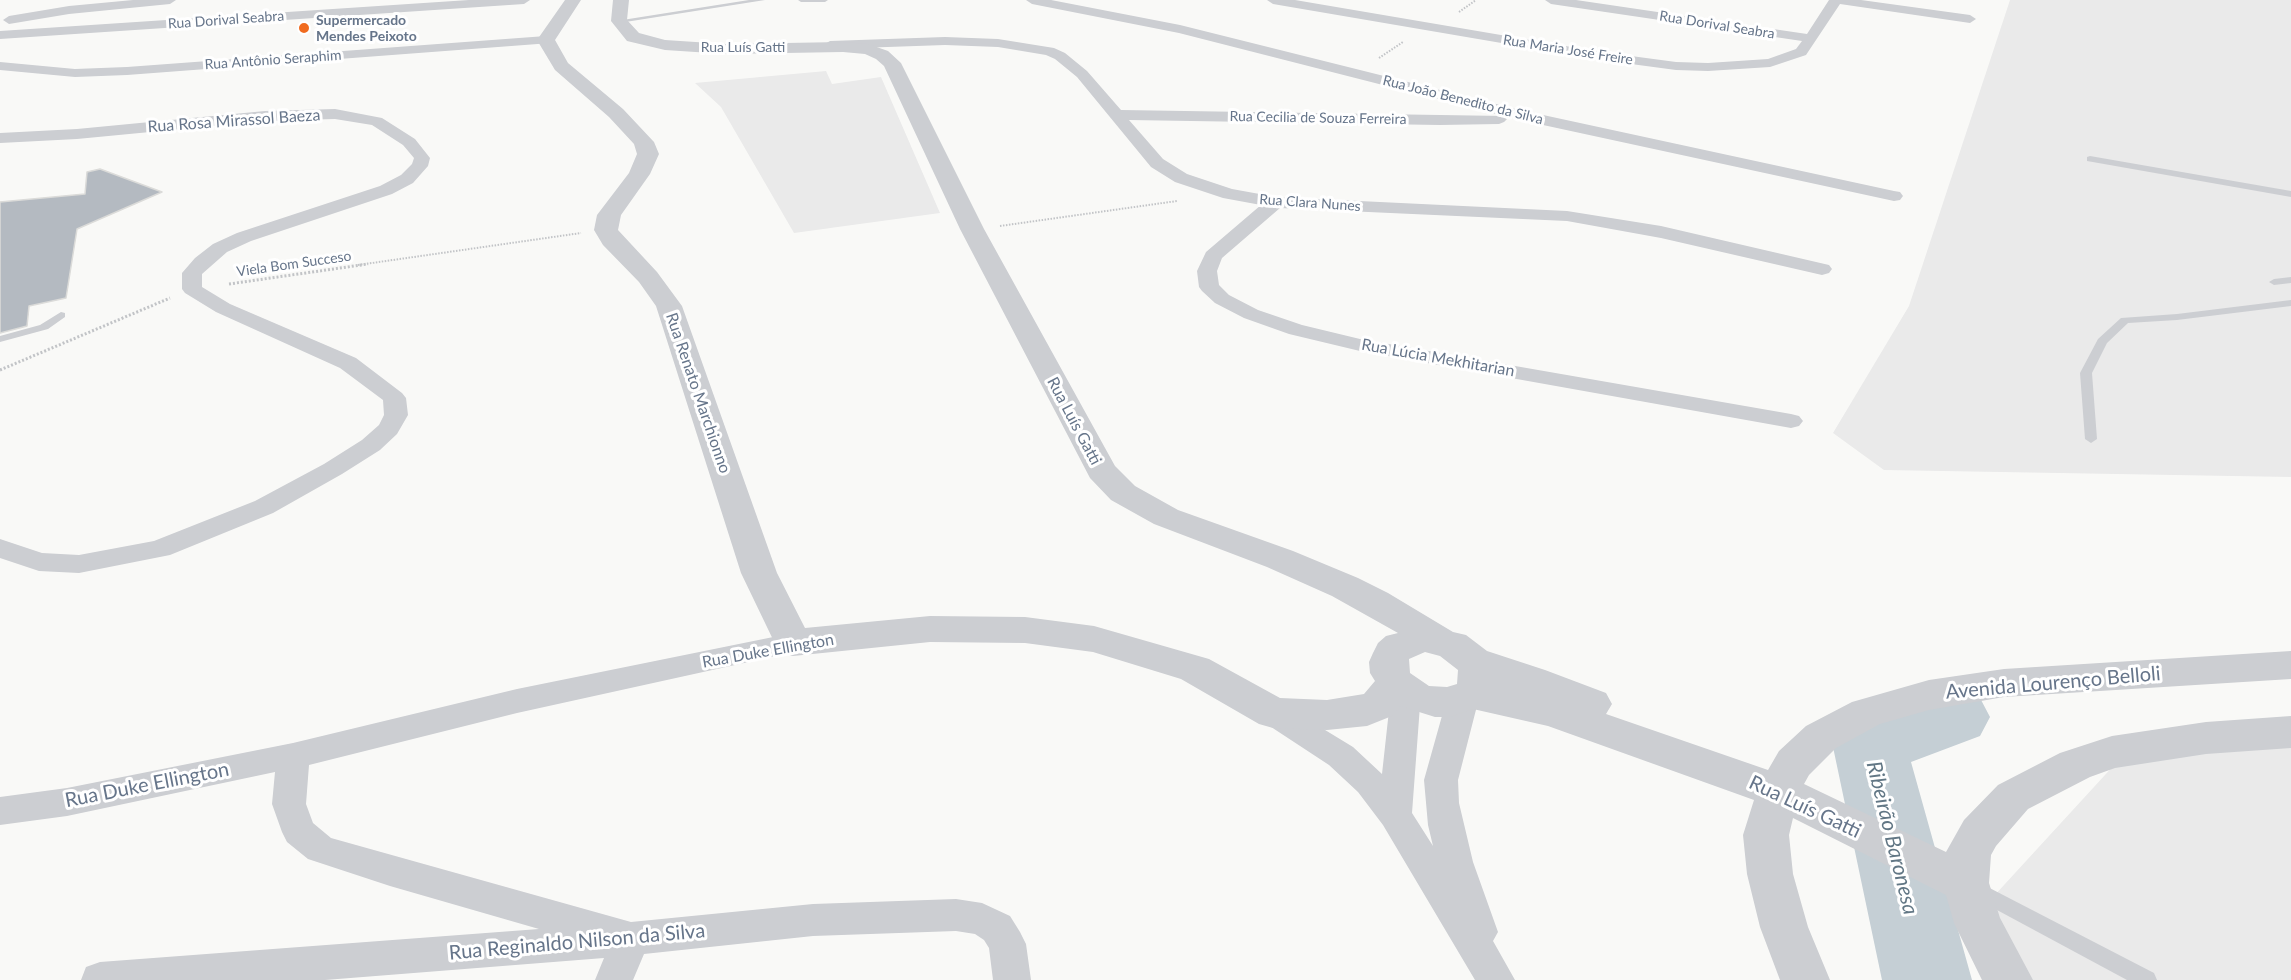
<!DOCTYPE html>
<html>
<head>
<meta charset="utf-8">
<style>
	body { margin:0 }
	canvas { display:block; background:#f9f9f7 }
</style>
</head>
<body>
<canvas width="2291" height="980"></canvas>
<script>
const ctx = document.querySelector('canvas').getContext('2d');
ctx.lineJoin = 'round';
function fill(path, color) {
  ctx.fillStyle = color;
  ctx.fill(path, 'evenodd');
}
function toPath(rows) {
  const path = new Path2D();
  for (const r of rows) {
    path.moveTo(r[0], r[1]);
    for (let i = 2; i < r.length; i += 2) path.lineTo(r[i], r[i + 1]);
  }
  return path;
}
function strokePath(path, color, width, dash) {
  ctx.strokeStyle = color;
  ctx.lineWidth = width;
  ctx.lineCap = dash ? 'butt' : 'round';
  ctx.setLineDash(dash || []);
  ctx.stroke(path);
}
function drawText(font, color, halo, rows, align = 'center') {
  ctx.font = font + ' Lato,sans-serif';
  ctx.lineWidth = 6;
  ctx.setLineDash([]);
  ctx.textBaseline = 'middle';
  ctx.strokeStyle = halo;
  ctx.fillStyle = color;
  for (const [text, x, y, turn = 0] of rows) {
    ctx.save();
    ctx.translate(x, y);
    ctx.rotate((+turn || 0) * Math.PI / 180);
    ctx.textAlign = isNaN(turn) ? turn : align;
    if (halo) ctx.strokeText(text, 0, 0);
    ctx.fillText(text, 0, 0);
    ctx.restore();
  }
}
fill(toPath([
	[2010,0,2291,0,2291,477,1884,470,1833,433,1909,306],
	[826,71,832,84,881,77,940,213,794,233,721,107,695,83],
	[2291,740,2291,980,2022,980,1982,909,2127,751]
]), '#eaeaea');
fill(toPath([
	[1954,690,1980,698,1990,717,1980,736,1911,762,1972,980,1882,980,1833,747,1844,727,1954,690]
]), '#c5cfd5');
const building = toPath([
	[100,169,162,192,77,229,66,298,29,306,27,326,0,333,0,202,85,194,87,172,100,169]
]);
fill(building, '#b4bac1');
strokePath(building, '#dbdbd9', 1.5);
strokePath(toPath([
	[1459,12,1476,0],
	[1379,58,1403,42],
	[1000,226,1177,201],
	[358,265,581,233]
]), '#c2c4c7', 2, [1.5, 1.5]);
strokePath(toPath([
	[229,284,368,264],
	[0,370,170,298]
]), '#c2c4c7', 3, [2, 2]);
fill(toPath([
	[749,0,765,0,619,23,616,21,749,0],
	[798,0,828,0,825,2,801,2,798,0],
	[2090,156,2291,191,2291,197,2087,161,2087,157,2090,156],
	[2291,277,2291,283,2274,285,2269,282,2274,279,2291,277],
	[2291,300,2291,306,2177,320,2128,323,2107,343,2092,373,2097,439,2091,443,2085,439,2080,373,2098,339,2121,318,2177,314,2291,300],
	[61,312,65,313,65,317,48,329,0,342,0,336,40,325,61,312],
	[1978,882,2154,973,2157,980,2127,980,1971,896,1968,890,1971,884,1978,882]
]), '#ccced2');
fill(toPath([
	[133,0,176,0,170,4,69,14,9,24,3,20,9,16,69,6,133,0],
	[469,0,530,0,524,4,0,39,0,31,469,0],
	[1026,0,1051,0,1180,25,1520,110,1894,191,1900,192,1903,196,1900,200,1894,201,1520,120,1179,33,1032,4,1026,0],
	[1267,0,1295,0,1601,52,1676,62,1708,63,1768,59,1796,49,1802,41,1551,4,1545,0,1576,0,1807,34,1829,0,1861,0,1970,15,1976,19,1970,23,1840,4,1806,55,1770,67,1708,71,1676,70,1601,60,1273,4,1267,0],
	[546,36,553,40,551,43,127,75,75,77,0,70,0,62,75,69,127,67,546,36],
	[945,37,998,39,1054,48,1065,53,1087,71,1121,110,1504,116,1507,119,1504,122,1499,124,1440,125,1129,120,1163,159,1187,174,1232,189,1276,197,1567,211,1661,226,1829,265,1832,269,1829,273,1822,275,1661,238,1567,221,1280,208,1222,258,1217,271,1219,285,1229,295,1258,310,1302,325,1360,339,1791,414,1799,416,1803,421,1799,426,1791,428,1360,351,1289,334,1244,318,1215,303,1202,291,1199,287,1197,271,1206,252,1261,205,1223,198,1175,182,1151,167,1077,77,1055,59,1046,55,998,47,945,45,830,49,823,45,830,41,945,37],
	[335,109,382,118,415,139,430,158,428,166,413,183,392,194,251,241,227,252,202,274,202,287,230,304,356,358,402,393,406,398,408,415,397,434,380,450,342,474,273,513,170,555,79,573,39,571,0,558,0,539,42,553,79,555,154,541,255,501,324,464,362,440,379,425,384,415,383,400,340,368,216,312,185,293,182,289,182,273,195,258,213,244,237,233,380,186,401,175,412,164,414,158,403,145,372,125,335,119,265,121,77,139,0,143,0,133,77,129,265,111,335,109],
	[793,633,803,636,808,643,803,650,517,713,309,765,306,804,313,823,331,838,631,922,813,904,956,899,982,903,1010,916,1020,932,1026,944,1031,980,993,980,989,948,984,940,975,934,956,931,813,936,644,954,633,980,595,980,604,958,325,980,81,980,86,967,100,962,539,929,390,886,308,859,287,842,282,832,272,804,275,772,67,816,0,825,0,797,67,788,293,743,517,689,793,633],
	[1406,681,1417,684,1421,692,1412,813,1433,846,1428,825,1424,780,1447,698,1452,690,1463,687,1474,690,1479,698,1458,780,1459,803,1473,862,1498,932,1493,941,1515,980,1475,980,1383,825,1358,792,1329,765,1262,721,1257,713,1262,705,1273,701,1284,705,1353,747,1382,774,1391,692,1395,684,1406,681]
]), '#ccced2');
fill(toPath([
	[565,0,581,0,555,40,568,63,623,109,654,142,659,154,650,174,621,215,618,230,657,272,682,306,777,573,805,628,930,616,1025,617,1094,626,1209,659,1280,698,1327,700,1364,694,1375,681,1370,673,1369,662,1373,653,1378,643,1386,636,1398,633,1332,596,1267,567,1154,524,1111,500,1090,478,960,229,884,66,876,59,865,54,843,52,726,54,665,50,627,41,611,21,613,0,629,0,627,20,639,33,665,40,726,44,843,42,868,44,888,51,901,63,984,229,1115,466,1135,486,1178,510,1293,551,1358,578,1388,593,1453,632,1466,635,1487,651,1545,670,1606,693,1612,704,1606,714,1768,770,1779,751,1806,726,1852,702,1929,680,2004,669,2291,651,2291,679,2004,697,1929,710,1880,724,1836,748,1809,775,1804,784,1946,852,1964,820,1998,785,2060,753,2112,736,2206,722,2291,716,2291,748,2206,754,2115,768,2090,777,2028,809,1996,846,1991,855,1989,883,2000,918,2033,980,1982,980,1954,923,1946,895,1793,818,1789,835,1793,874,1808,927,1830,980,1780,980,1760,927,1747,874,1743,835,1754,800,1548,726,1473,709,1450,717,1435,717,1400,706,1392,716,1367,726,1327,730,1273,728,1259,724,1181,679,1093,652,1025,643,930,642,793,656,779,652,741,573,656,306,639,282,603,245,594,230,597,215,629,173,637,154,634,144,609,117,555,70,537,40,565,0],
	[1425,652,1440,656,1458,670,1457,684,1447,687,1429,686,1410,673,1409,659,1425,652]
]), '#ccced2');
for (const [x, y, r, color] of [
	[304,28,6,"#f06b1f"]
]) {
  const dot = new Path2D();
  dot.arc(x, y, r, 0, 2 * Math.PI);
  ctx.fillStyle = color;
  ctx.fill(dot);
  strokePath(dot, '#fff', 2);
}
drawText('14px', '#66758a', '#fff', [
	["Rua Dorival Seabra",226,20,-4],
	["Rua Dorival Seabra",1717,25,9],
	["Rua Luís Gatti",743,47],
	["Rua Maria José Freire",1568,50,9],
	["Rua Antônio Seraphim",273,60,-4],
	["Rua João Benedito da Silva",1463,100,14],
	["Rua Cecilia de Souza Ferreira",1318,118,1],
	["Rua Clara Nunes",1310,203,4],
	["Viela Bom Succeso",294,264,-8]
]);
drawText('bold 14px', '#66758a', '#fff', [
	["Supermercado",316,20],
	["Mendes Peixoto",316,36]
], 'left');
drawText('16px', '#66758a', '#fff', [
	["Rua Rosa Mirassol Baeza",234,121,-4],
	["Rua Lúcia Mekhitarian",1438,358,10],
	["Rua Renato Marchionno",698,393,71],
	["Rua Luís Gatti",1074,421,62],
	["Rua Duke Ellington",768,651,-10]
]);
drawText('20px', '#66758a', '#fff', [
	["Avenida Lourenço Belloli",2053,683,-5],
	["Rua Duke Ellington",147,785,-11],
	["Rua Luís Gatti",1805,807,25],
	["Rua Reginaldo Nilson da Silva",577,942,-5]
]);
drawText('italic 21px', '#627785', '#fff', [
	["Ribeirão Baronesa",1892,838,76]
]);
</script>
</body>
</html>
